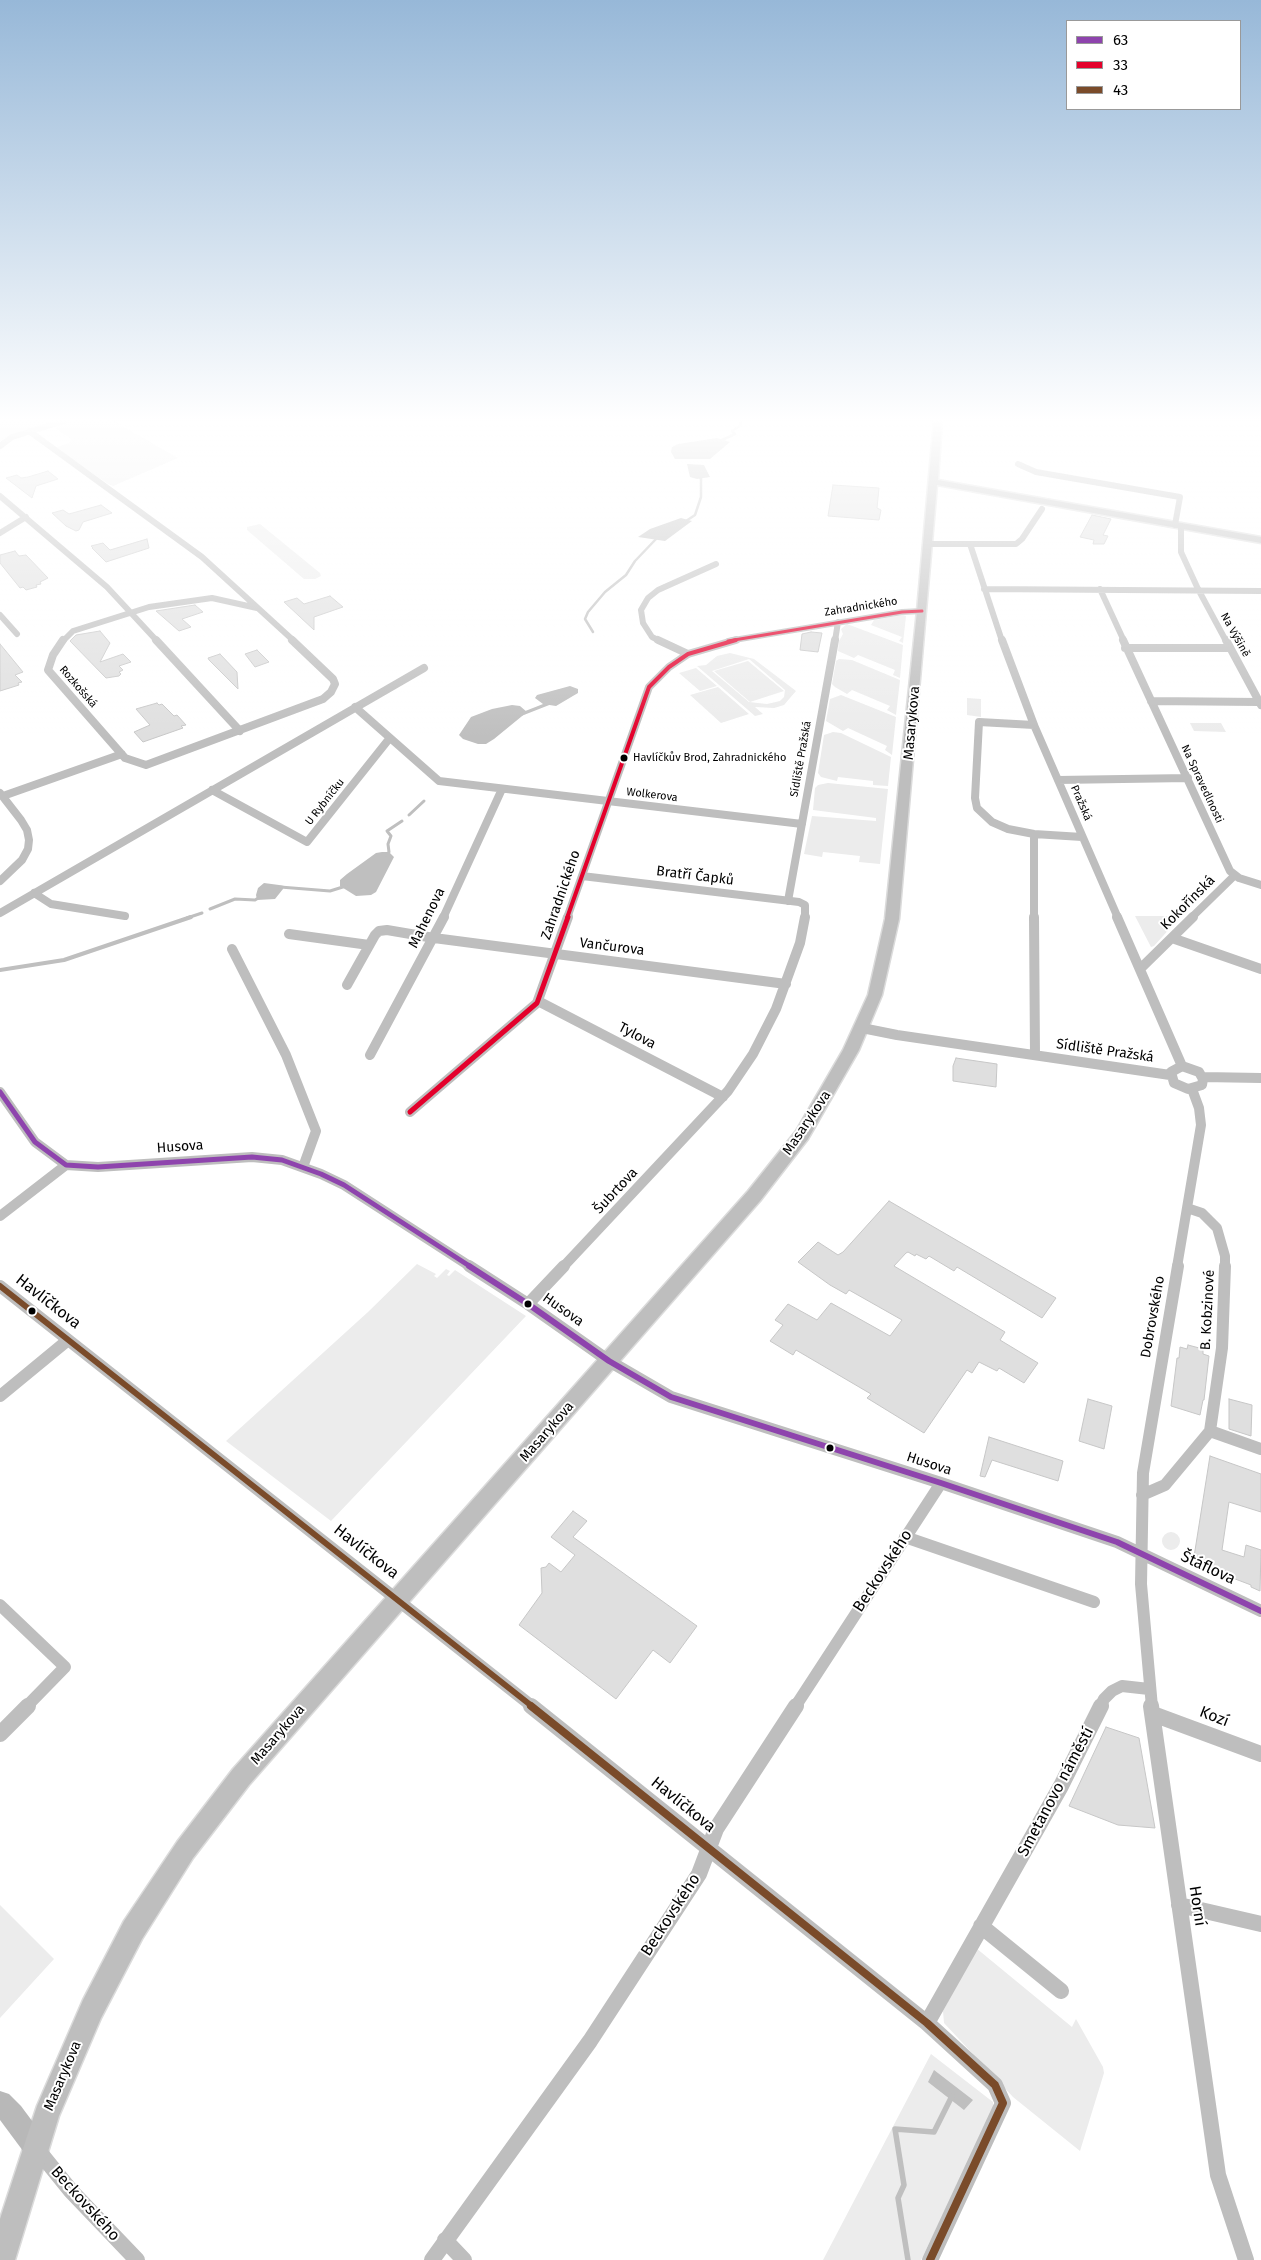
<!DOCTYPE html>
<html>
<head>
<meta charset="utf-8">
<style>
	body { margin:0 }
	#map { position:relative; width:1261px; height:2260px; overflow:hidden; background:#fff; font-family:"Fira Sans",sans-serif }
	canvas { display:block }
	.legend { position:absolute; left:1066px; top:20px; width:175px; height:90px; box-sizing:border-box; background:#fff; border:1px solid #999; margin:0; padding:6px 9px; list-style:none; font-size:15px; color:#000 }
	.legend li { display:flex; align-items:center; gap:10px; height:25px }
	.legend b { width:25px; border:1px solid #999 }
</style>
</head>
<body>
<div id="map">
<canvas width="1261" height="2260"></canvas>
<ul class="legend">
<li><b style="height:6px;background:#8e44ad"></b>63</li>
<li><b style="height:6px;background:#e4002b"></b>33</li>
<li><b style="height:6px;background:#7a4b2a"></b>43</li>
</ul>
</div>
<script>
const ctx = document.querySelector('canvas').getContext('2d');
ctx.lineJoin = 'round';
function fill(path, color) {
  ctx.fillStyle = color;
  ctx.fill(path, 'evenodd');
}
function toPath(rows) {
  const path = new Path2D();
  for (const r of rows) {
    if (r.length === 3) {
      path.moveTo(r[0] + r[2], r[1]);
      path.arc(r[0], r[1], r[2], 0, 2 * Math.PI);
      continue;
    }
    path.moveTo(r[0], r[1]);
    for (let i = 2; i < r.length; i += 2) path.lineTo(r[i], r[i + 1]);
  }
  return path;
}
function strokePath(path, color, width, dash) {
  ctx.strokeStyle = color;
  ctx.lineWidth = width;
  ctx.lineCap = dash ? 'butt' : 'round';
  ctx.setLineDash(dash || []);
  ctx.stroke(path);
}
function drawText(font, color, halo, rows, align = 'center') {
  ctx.font = font + ' "Fira Sans",sans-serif';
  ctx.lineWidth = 4;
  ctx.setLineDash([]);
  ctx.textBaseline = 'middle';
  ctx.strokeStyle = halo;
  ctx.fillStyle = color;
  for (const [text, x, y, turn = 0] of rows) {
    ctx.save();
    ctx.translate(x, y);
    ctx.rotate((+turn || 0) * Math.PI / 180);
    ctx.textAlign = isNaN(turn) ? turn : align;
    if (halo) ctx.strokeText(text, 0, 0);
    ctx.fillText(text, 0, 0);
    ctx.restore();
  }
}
fill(toPath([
	[0,420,112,420,178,458,113,486,108,484,58,450,57,447,69,443,72,440,50,424,9,436,0,441],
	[260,524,320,573,321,576,315,579,304,579,247,530,247,527],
	[903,615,906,616,903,643,899,641,902,637,871,625,874,620],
	[847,624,903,645,900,678,893,675,895,670,858,655,854,658,838,651,839,641,843,634,841,629],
	[730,653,754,659,796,691,784,705,774,708,755,707,763,714,755,716,697,666,706,665,717,656],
	[749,659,785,690,784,697,780,701,767,704,749,702,712,671],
	[839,659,852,660,900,680,896,715,887,710,890,706,852,690,847,694,835,687,832,684,836,661],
	[748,661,784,691,750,702,714,671],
	[696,668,717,686,700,691,679,673],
	[718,687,749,714,721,723,690,695],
	[841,695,896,717,892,755,885,750,887,746,848,728,843,731,826,721,830,699],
	[967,698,981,699,981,717,967,715],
	[1190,723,1221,723,1226,732,1194,731],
	[833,732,841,733,891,757,888,786,873,785,873,781,838,777,837,781,821,777,818,773,824,735],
	[828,783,888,789,880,864,859,862,860,856,823,852,822,857,804,854,812,816,876,821,876,818,813,810,815,788,818,785],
	[1135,916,1181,916,1154,946,1151,947],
	[417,1264,436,1274,434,1276,437,1278,446,1269,450,1271,447,1275,449,1276,455,1270,526,1316,331,1521,226,1441,368,1312],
	[1171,1541,9],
	[0,1905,54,1959,0,2018],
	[976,1948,1072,2027,1076,2019,1103,2067,1104,2073,1080,2151,1013,2097,944,2023,943,2011],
	[931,2054,993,2102,993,2110,921,2260,823,2260]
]), '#ececec');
fill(toPath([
	[717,438,730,442,710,459,675,459,671,452,672,447,678,444],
	[687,464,704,465,710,477,697,479,690,477],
	[681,518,692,521,665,541,638,537,650,529],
	[570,686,578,689,578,693,556,706,543,704,535,698,537,695],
	[512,705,520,706,527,712,494,739,486,744,478,744,463,739,459,735,471,717,492,709],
	[382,852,389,852,394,857,376,892,371,895,356,896,340,886,340,880,347,874,376,853],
	[264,883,279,885,284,886,283,889,275,899,257,900,256,895,258,888],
	[934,2070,973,2100,964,2110,928,2082]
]), '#bfbfbf');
strokePath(toPath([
	[720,441,735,434,732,431,741,425,740,420],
	[686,521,695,515,701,497,701,479,699,476],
	[593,632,585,619,588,612,605,592,626,575,635,561,656,539]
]), '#bfbfbf', 2.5);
strokePath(toPath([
	[522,714,550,703],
	[409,815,424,801],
	[386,855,389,852,388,844,391,836,387,831,402,821],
	[280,887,330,891,346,886],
	[210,909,235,899,255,900,260,897],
	[187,918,202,913]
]), '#bfbfbf', 3);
strokePath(toPath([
	[0,970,64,960,191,917]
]), '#bfbfbf', 4);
strokePath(toPath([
	[908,2260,898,2198,904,2185,895,2129,934,2132,952,2096]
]), '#bfbfbf', 5.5);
const building = toPath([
	[48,471,58,479,36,486,32,498,6,478,17,475,21,478,28,477,48,471],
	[833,485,879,488,877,508,881,510,879,520,828,516,833,485],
	[101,505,112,513,83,522,79,530,76,531,66,526,52,513,63,510,69,514,101,505],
	[1092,515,1111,519,1103,535,1108,536,1104,544,1093,544,1094,540,1080,537,1092,515],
	[147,539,149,548,106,562,92,548,93,548,91,546,103,543,110,550,147,539],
	[15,551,19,556,26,555,48,578,40,582,41,584,36,585,37,587,26,590,23,587,20,588,0,563,0,555,15,551],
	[330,596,343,607,314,617,314,630,284,602,297,598,304,604,330,596],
	[195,605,203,612,182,619,191,627,179,631,156,611,195,605],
	[100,631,110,643,100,662,123,654,131,662,119,666,123,670,119,672,121,674,119,676,106,678,70,641,76,635,100,631],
	[811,632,822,633,818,652,800,650,802,634,811,632],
	[0,644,23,672,15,675,22,682,18,683,19,685,0,691,0,644],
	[257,650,269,662,255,667,245,654,257,650],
	[220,654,237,672,238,689,209,660,208,658,220,654],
	[157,703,159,705,162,704,174,716,177,715,186,725,181,726,183,728,143,742,134,732,150,725,136,709,157,703],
	[956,1058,997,1064,996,1087,953,1081,953,1066,956,1058],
	[889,1201,1056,1298,1042,1318,957,1267,954,1271,929,1256,926,1259,916,1254,915,1256,908,1252,906,1253,894,1266,1005,1332,1000,1340,1038,1363,1024,1383,999,1368,997,1371,979,1362,972,1373,967,1370,924,1433,867,1398,871,1394,796,1350,793,1355,770,1341,783,1325,775,1320,788,1304,817,1320,831,1303,890,1336,902,1320,849,1290,846,1294,830,1285,798,1262,818,1242,838,1255,843,1252,889,1201],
	[1188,1345,1203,1349,1203,1354,1209,1356,1204,1400,1203,1400,1200,1415,1171,1406,1177,1358,1179,1358,1180,1347,1187,1349,1188,1345],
	[1088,1399,1112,1406,1104,1449,1079,1441,1088,1399],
	[1229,1399,1252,1405,1251,1436,1229,1429,1229,1399],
	[989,1437,1063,1461,1058,1481,992,1460,985,1477,980,1476,989,1437],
	[1210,1456,1261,1474,1261,1512,1229,1502,1222,1550,1244,1557,1246,1545,1261,1550,1260,1591,1251,1587,1251,1585,1193,1563,1210,1456],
	[573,1511,587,1521,573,1537,697,1626,670,1663,653,1650,616,1699,519,1625,542,1593,541,1568,546,1567,549,1563,561,1572,575,1555,551,1537,573,1511],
	[1106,1727,1139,1738,1155,1828,1118,1825,1069,1806,1106,1727]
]);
fill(building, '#dfdfdf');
strokePath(building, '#c7c7c7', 1);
const primary = toPath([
	[934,420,942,420,938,480,1261,537,1261,543,937,485,899,919,882,995,859,1050,808,1139,760,1201,249,1785,193,1858,142,1939,101,2018,59,2116,15,2260,0,2260,0,2219,37,2106,83,2000,124,1921,177,1842,233,1769,748,1191,796,1131,843,1050,868,995,885,919,917,611,934,420]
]);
strokePath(primary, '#dbdbdb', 3);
strokePath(toPath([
	[29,431,202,557,294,641],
	[0,446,12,437,67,420],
	[1018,464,1036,472,1180,497,1175,525],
	[0,496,107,587,157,641],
	[1181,526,1181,552,1198,589,1226,641],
	[0,533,26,517],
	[928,544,1016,544,1022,539,1042,509],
	[970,544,1002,641],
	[984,589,1261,591],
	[1100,589,1124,641],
	[0,615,17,634],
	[63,641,73,631,149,607,212,598,257,608],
	[660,641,652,637,643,623,641,610,648,598,658,590,716,564],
	[728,641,902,612,922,611],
	[835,641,838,622]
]), '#bebebe', 6);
strokePath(toPath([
	[63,640,53,655,48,670,125,758,146,765,323,699,331,692,335,684,333,679,292,640],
	[156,640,240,731],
	[658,640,688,654],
	[1002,640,1034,725,1118,918],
	[1123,640,1230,871,1239,878,1261,885],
	[1226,640,1261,705],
	[1125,648,1229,648],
	[1151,701,1259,702],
	[355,707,439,781,802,824],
	[1034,725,979,722,975,798,977,808,992,822,1008,829,1034,834,1082,837],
	[1058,780,1188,778],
	[212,790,307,842,389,739],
	[0,793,21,820,27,830,29,840,28,849,22,860,0,881],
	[3,796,122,754],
	[1034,834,1034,918],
	[582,876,799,902,805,905,805,918],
	[34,893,51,904,125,916],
	[788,901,835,640],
	[0,913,424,668],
	[443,918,502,789],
	[567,918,649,687,669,667,688,654,736,640],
	[1191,918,1234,876]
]), '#bebebe', 8);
strokePath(toPath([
	[1034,917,1035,1055],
	[1117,917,1182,1066],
	[289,934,369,945],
	[1172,938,1261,969],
	[232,949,286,1055,316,1131,303,1167],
	[1140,969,1193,917],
	[347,985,375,935,379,931,387,930,434,938,786,984],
	[538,1001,723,1097],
	[862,1028,897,1035,1170,1075],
	[370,1055,444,917],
	[1182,1066,1199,1072,1203,1079,1202,1085,1188,1089,1174,1083,1171,1072,1182,1066],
	[1203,1077,1261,1078],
	[0,1092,35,1142,66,1165,98,1167,252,1157,282,1160,321,1174,344,1185,471,1267],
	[410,1112,537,1003,568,917],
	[1187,1208,1202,1213,1217,1228,1225,1256,1225,1267],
	[0,1216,66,1165],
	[563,1267,728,1091,753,1054,776,1009,800,943,805,917],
	[1177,1267,1201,1125,1199,1108,1192,1089]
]), '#bebebe', 10);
strokePath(toPath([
	[469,1266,528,1304,609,1361,671,1397,941,1483,1117,1542,1261,1611],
	[0,1286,533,1707],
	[528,1304,564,1266],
	[0,1396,68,1340],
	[1210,1431,1222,1348,1225,1266],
	[1210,1431,1261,1449],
	[1142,1495,1165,1485,1210,1431],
	[905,1537,1094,1602],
	[0,1605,65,1667,26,1707],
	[795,1707,941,1483],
	[1100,1707,1104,1699,1112,1691,1122,1686,1149,1689],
	[1152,1707,1141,1584,1143,1473,1178,1266]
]), '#bebebe', 12);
strokePath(toPath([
	[531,1706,927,2023,995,2085,1003,2103,930,2260],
	[1151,1706,1218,2175,1246,2260],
	[1153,1714,1261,1754],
	[0,1734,28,1706],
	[1179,1905,1261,1924],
	[981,1926,1061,1991],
	[927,2023,1061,1786,1101,1706],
	[37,2149,71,2191,137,2260],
	[445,2240,464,2260],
	[432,2260,590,2041,699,1874,716,1829,796,1706]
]), '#bebebe', 16);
fill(toPath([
	[0,2091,9,2094,21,2106,44,2137,47,2146,44,2155,35,2158,26,2155,0,2120,0,2091]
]), '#b8b8b8');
fill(primary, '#bebebe');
strokePath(toPath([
	[0,1092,35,1142,66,1165,98,1167,252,1157,282,1160,321,1174,344,1185,471,1267]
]), '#8e44ad', 5);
strokePath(toPath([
	[469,1266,528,1304,609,1361,671,1397,941,1483,1117,1542,1261,1611]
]), '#8e44ad', 6);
strokePath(toPath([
	[728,641,902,612,922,611]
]), '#e4002b', 3);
strokePath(toPath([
	[567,918,649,687,669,667,688,654,736,640]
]), '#e4002b', 4);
strokePath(toPath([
	[410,1112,537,1003,568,917]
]), '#e4002b', 5);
strokePath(toPath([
	[0,1286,533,1707]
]), '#7a4b2a', 6);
strokePath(toPath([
	[531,1706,927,2023,995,2085,1003,2103,930,2260]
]), '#7a4b2a', 8);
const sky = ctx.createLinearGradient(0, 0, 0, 737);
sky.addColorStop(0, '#97b8d8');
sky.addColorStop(0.57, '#fff');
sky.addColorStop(1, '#ffffff00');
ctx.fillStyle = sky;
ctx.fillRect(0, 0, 1261, 737);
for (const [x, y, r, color] of [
	[624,758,4.5,"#000"],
	[528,1304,4.5,"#000"],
	[32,1311,4.5,"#000"],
	[830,1448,4.5,"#000"]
]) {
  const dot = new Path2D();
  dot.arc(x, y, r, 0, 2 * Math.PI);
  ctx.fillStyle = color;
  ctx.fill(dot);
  strokePath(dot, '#fff', 2);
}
drawText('11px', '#000', '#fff', [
	["Zahradnického",861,607,-9],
	["Na Výšině",1235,635,61],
	["Rozkošská",78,687,49],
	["Sídliště Pražská",801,759,-80],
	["Na Spravedlnosti",1202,784,65],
	["Wolkerova",652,795,7],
	["U Rybníčku",325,802,-52],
	["Pražská",1081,803,67]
]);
drawText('11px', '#000', '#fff', [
	["Havlíčkův Brod, Zahradnického",633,758]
], 'left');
drawText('14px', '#000', '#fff', [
	["Masarykova",912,723,-85],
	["Bratří Čapků",695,876,7],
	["Zahradnického",561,895,-71],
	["Kokořínská",1188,903,-45],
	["Mahenova",427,918,-64],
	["Vančurova",612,947,7],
	["Tylova",637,1036,28],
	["Sídliště Pražská",1105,1051,8],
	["Masarykova",807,1123,-56],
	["Husova",180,1147,-4],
	["Šubrtova",616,1191,-47],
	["Husova",563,1310,35],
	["B. Kobzinové",1208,1310,-87],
	["Dobrovského",1153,1317,-80],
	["Masarykova",547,1432,-49],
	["Husova",929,1464,18],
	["Masarykova",278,1735,-49],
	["Masarykova",63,2076,-67]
]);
drawText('16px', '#000', '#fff', [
	["Havlíčkova",48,1302,38],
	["Havlíčkova",366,1552,38],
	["Štáflova",1208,1568,25],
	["Beckovského",883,1571,-57],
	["Kozí",1214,1717,21],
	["Smetanovo náměstí",1056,1792,-62],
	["Havlíčkova",683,1805,39],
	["Horní",1197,1906,81],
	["Beckovského",671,1915,-57],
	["Beckovského",85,2204,48]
]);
</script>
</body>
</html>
